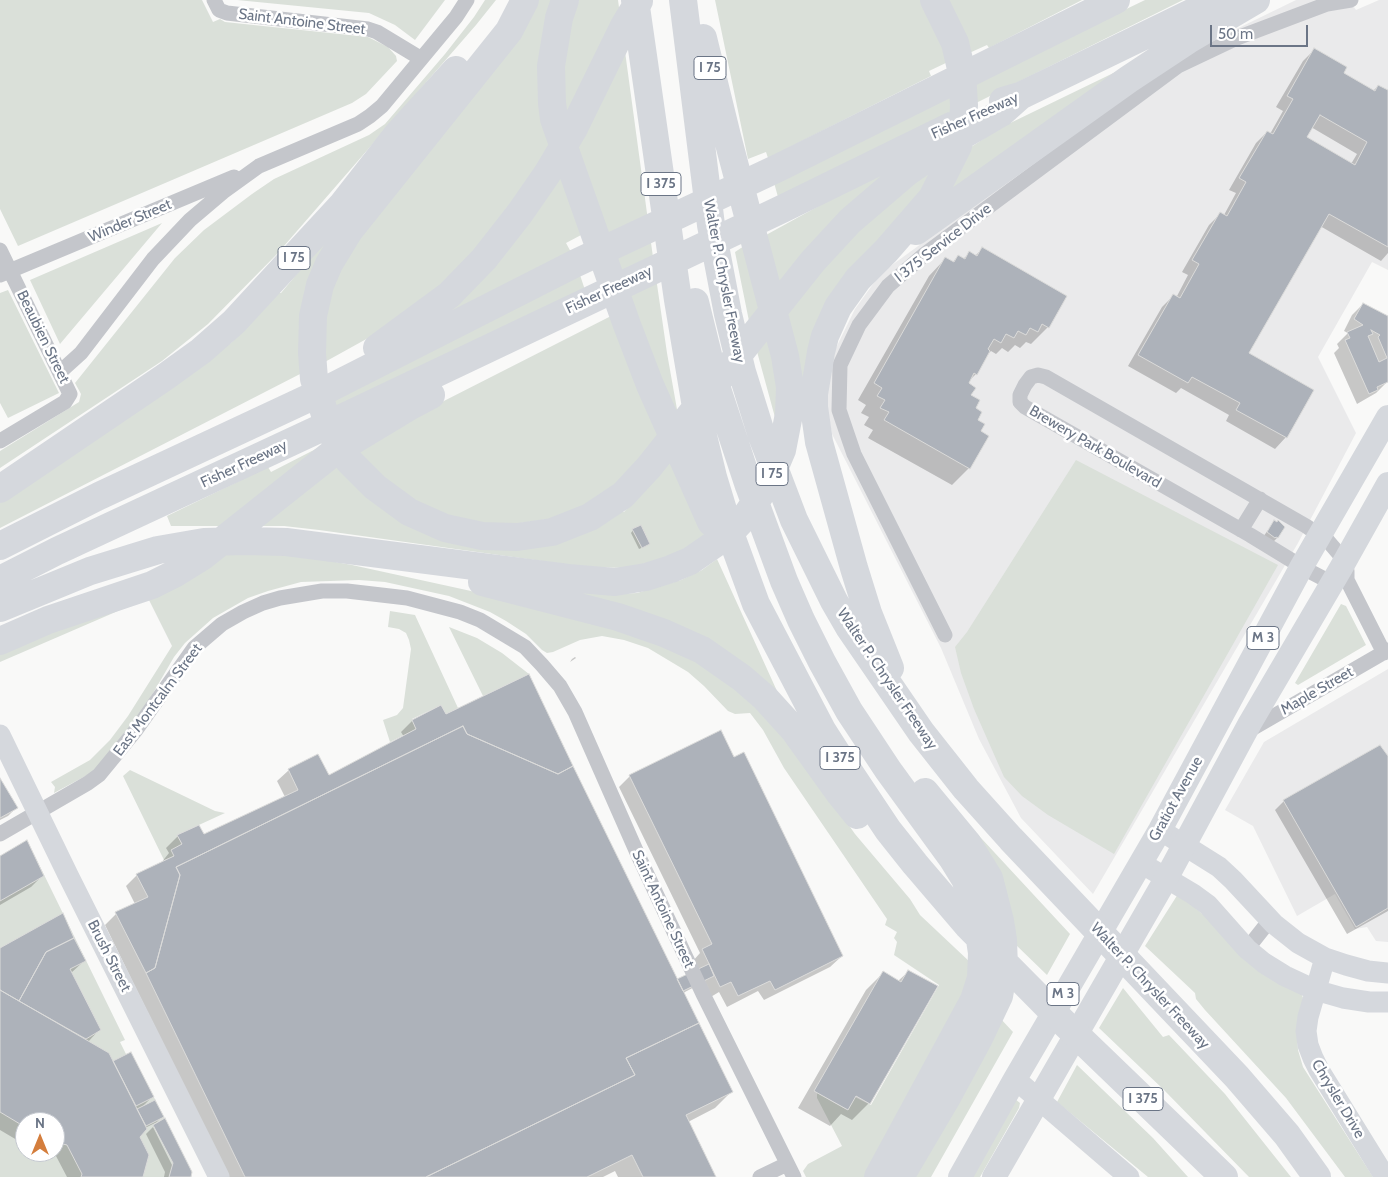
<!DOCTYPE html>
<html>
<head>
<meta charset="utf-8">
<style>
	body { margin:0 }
	#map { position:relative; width:1388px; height:1177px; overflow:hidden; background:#f9f9f8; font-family:Cabin,sans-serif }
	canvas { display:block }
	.north { position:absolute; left:15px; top:1112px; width:50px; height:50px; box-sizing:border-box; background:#fff; border:1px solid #c4c8cf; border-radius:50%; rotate:0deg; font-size:14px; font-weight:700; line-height:20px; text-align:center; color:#6b7586 }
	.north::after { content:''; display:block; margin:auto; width:18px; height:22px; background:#d47e3d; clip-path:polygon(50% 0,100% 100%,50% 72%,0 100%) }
	.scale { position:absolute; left:1210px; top:25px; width:98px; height:22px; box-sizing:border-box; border:2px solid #6b7586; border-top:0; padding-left:6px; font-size:15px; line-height:18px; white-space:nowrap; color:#6b7586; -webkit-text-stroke:4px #fff; paint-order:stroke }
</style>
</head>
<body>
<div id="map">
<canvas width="1388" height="1177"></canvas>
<div class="north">N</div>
<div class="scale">50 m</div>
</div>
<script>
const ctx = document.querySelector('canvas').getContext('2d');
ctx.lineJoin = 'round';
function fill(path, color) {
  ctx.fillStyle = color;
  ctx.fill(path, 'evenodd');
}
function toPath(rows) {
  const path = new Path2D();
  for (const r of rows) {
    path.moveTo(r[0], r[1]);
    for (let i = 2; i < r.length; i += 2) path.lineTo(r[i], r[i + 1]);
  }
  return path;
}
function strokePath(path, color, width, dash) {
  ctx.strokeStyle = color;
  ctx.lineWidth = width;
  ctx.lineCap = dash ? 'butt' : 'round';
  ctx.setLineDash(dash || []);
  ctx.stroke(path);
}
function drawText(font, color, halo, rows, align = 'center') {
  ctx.font = font + ' Cabin,sans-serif';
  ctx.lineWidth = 5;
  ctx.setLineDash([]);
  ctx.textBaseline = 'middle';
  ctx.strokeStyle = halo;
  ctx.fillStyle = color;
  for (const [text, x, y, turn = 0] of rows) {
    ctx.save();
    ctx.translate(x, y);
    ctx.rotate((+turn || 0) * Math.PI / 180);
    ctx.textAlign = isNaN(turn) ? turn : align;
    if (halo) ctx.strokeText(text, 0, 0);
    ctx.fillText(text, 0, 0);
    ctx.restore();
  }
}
fill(toPath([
	[1296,0,1349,0,1356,10,1379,0,1388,0,1388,270,1372,262,1318,357,1356,433,1298,543,1093,894,1021,818,979,739,941,648,832,434,828,412,828,384,832,356,855,309,881,273,1177,58],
	[1388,669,1388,942,1376,941,1367,927,1355,929,1335,894,1297,916,1253,826,1225,810,1264,742]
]), '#eaeaeb');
fill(toPath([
	[0,0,202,0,213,22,220,19,225,22,368,37,388,47,396,56,397,61,366,94,352,103,18,246,0,209],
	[237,0,445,0,415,40,395,25,369,13],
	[485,0,496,0,476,25,277,254,208,324,162,361,0,468,0,451,79,402,81,394,75,383,175,258,204,230,252,194,274,179,369,135,385,124,445,54,474,17],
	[536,0,558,0,554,147,518,204,451,280,370,337,323,363,327,304,345,257],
	[579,0,618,0,652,250,667,353,678,415,674,422,562,104,566,34],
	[715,0,921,0,950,61,929,71,931,76,768,158,766,152,748,159],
	[945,0,1082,0,989,48,987,45,967,54],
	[1145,0,1183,0,974,104,973,83],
	[1134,63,944,202,968,149,1000,128],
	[954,91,954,113,778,197,773,179],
	[941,161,802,394,786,309,852,234],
	[897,163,780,286,766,235],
	[562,174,583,234,566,243,572,254,441,320],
	[162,223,60,344,30,280],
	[330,234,302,373,0,528,0,503,181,381,232,342,278,293,281,293],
	[744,246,777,371,776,421,750,326,735,252],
	[579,272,585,290,334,410,330,398],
	[8,290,59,393,8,418,0,403,0,293],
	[613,315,664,434,608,494,546,523,475,526,408,500,354,450,377,435],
	[345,434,227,526,171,526,167,516,268,467,271,472],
	[672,457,681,488,707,538,674,556,627,568,585,567,319,530,284,526,255,526,338,460,438,535,618,509,624,512],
	[1076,460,1278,565,1114,854,1048,815,1022,796,1004,777,974,709,961,673,955,647,967,632],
	[223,553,256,553,308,557,352,565,535,605,642,635,694,659,755,704,815,777,855,834,910,899,920,915,971,963,965,992,869,1177,806,1177,803,1171,808,1164,842,1146,817,1098,817,1093,847,1110,855,1097,871,1105,939,985,894,955,897,942,894,938,897,932,885,925,887,919,784,768,763,730,750,713,735,714,728,711,704,686,688,672,648,648,624,640,602,636,580,640,553,652,547,653,542,650,526,634,506,621,490,612,449,596,385,582,359,580,301,582,268,591,248,598,213,618,185,643,174,657,130,733,91,773,54,793,55,787,51,782,90,760,110,740,128,716,172,646,148,598,0,662,0,651],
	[717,559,777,691,536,584,619,594,637,593,681,580,702,570],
	[1341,604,1346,606,1366,645,1298,685,1295,683],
	[390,611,415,615,458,708,446,714,441,705,412,719,416,729,390,742,383,720,397,715,403,708,411,649,409,640,406,633,399,629,388,627],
	[449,627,477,638,502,653,529,674,483,696],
	[130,770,215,811,225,813,177,835,182,844,174,856,164,860,123,776],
	[969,825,1070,934,1047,975,1016,945],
	[27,840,125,1040,120,1042,126,1054,131,1052,192,1172,191,1177,0,1177,0,856],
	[25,1122,55,1122,55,1152,25,1152],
	[1178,894,1302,995,1303,998,1297,1031,1298,1050,1303,1067,1373,1177,1345,1177,1286,1098,1205,1010,1196,999,1195,993,1145,946],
	[1123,988,1163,1037,1169,1035,1225,1094,1291,1177,1249,1177,1164,1090,1099,1028],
	[1000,1018,1013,1032,931,1177,909,1177],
	[1077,1065,1153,1138,1188,1177,1148,1177,1057,1102],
	[1015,1099,1020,1103,1019,1108,980,1177,966,1177]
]), '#dae0d9');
fill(toPath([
	[1314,50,1342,73,1373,91,1378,86,1388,91,1388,253,1381,261,1320,226,1247,353,1312,391,1286,437,1275,449,1226,421,1229,415,1181,388,1176,393,1128,366,1162,307,1173,296,1176,298,1188,275,1182,272,1209,225,1220,214,1224,215,1236,193,1229,190,1256,143,1267,132,1270,134,1283,111,1276,107,1303,61],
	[1311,127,1357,154,1351,164,1305,138],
	[982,249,1048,327,1031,344,1026,342,1020,348,1015,345,1008,352,1002,348,996,354,991,351,986,356,976,374,968,382,980,432,969,468,952,485,868,438,873,430,864,425,869,417,861,413,866,405,858,400,929,276,945,259,952,263,958,256,963,259,970,253,975,256],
	[1363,304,1388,317,1388,381,1376,393,1357,404,1334,353,1339,348,1337,344,1348,333,1344,331,1352,315],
	[1274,522,1277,538,1272,543,1263,537],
	[633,530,646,546,639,549,631,533],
	[575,657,576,658,570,662,572,659],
	[446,716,677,980,696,971,692,962,700,953,619,787,630,776,733,758,842,956,830,967,764,1000,758,991,727,1007,719,992,709,998,702,983,683,993,732,1091,715,1108,688,1122,715,1177,618,1177,615,1171,603,1177,228,1177,105,925,116,914,135,904,126,886,137,875,161,863,169,853,166,848,178,836,198,826,203,835,285,797,277,781,289,770,328,777,404,737,401,732,412,721],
	[1380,746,1388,758,1388,911,1347,934,1275,810,1284,801],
	[0,780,16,808,8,816,0,820],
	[0,857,43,875,31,887,0,905],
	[62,915,84,961,71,973,99,1030,88,1042,113,1063,131,1054,152,1097,142,1107,162,1116,157,1122,145,1128,139,1137,141,1177,67,1177,56,1156,42,1152,55,1152,55,1122,25,1122,25,1147,22,1143,0,1130,0,949],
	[909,971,869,1103,852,1120,841,1114,830,1126,798,1108,866,990,883,973,898,981],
	[164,1120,191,1172,189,1177,164,1177,165,1172,146,1134,154,1126],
	[153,1127,156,1127,177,1168,174,1169]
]), '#0003');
const building = toPath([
	[1314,48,1347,67,1344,73,1375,91,1378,85,1388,90,1388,247,1329,214,1249,353,1314,390,1287,438,1236,410,1240,403,1192,377,1188,383,1138,355,1173,294,1180,298,1199,264,1192,260,1220,212,1227,216,1246,182,1239,178,1267,131,1273,134,1293,99,1287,96,1314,48],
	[1320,115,1367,142,1355,165,1307,137,1320,115],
	[982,247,1067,296,1049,328,1042,324,1038,332,1030,328,1026,335,1018,331,1014,338,1006,334,1001,343,994,339,988,349,990,351,977,375,974,373,969,383,976,388,971,395,980,400,976,408,982,412,978,420,985,424,981,431,989,436,970,469,884,420,889,412,880,408,885,400,877,396,882,388,874,383,945,257,954,262,958,255,965,259,969,251,977,256,982,247],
	[1363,303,1388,316,1388,382,1377,387,1378,390,1369,394,1345,340,1350,338,1347,332,1363,325,1354,319,1363,303],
	[1371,330,1380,335,1378,337,1387,358,1379,362,1368,336,1373,334,1371,330],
	[1274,520,1277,522,1278,520,1285,527,1278,538,1276,537,1275,538,1267,532,1274,520],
	[641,525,650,544,642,548,632,529,641,525],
	[529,674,573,766,558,774,467,734,463,726,176,867,180,875,155,968,146,973,115,912,148,897,136,874,174,856,171,850,182,844,177,835,199,825,204,834,298,790,288,769,318,754,329,775,416,729,412,720,441,705,446,714,529,674],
	[463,726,467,734,558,774,573,766,699,1023,626,1058,635,1075,426,1177,245,1177,146,973,155,968,180,875,176,867,463,726],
	[721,730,734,757,744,752,843,956,775,990,770,981,738,996,731,982,720,987,702,949,712,944,629,775,721,730],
	[1380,745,1388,756,1388,908,1356,927,1283,800,1380,745],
	[0,778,18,808,0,818,0,778],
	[27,840,44,876,0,901,0,856,27,840],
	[63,913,74,938,46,952,19,1001,0,990,0,948,63,913],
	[74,938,86,961,70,969,101,1030,86,1039,19,1001,46,952,74,938],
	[709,964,714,976,683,991,677,979,709,964],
	[908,970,938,986,870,1104,856,1096,848,1110,814,1091,883,971,901,982,908,970],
	[0,990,109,1053,147,1129,140,1137,149,1155,143,1177,81,1177,82,1174,67,1145,55,1142,55,1122,25,1122,25,1127,0,1112,0,990],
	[699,1023,733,1092,686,1115,716,1177,643,1177,632,1155,587,1177,426,1177,635,1075,626,1058,699,1023],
	[131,1052,154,1097,136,1106,113,1061,131,1052],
	[155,1100,164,1117,146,1126,137,1109,155,1100],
	[165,1118,192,1172,191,1177,169,1177,173,1163,153,1125,165,1118]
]);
fill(building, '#adb2ba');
strokePath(building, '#dbdbda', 1);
strokePath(toPath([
	[214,0,219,10,227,13,368,29,377,32,420,58],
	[1331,0,1327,4,1351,0],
	[0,250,70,394,65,402,0,441],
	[0,275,234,177],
	[60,372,81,353,153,259,190,220,223,192,259,166,358,124,370,116,382,106,456,17,467,0],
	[1241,530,1260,499],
	[1340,581,1332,583,1309,571,1250,535,1025,407,1020,402,1020,395,1025,385,1031,377,1038,375,1046,377,1306,526,1328,541,1345,561,1347,571,1347,580,1384,653],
	[945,635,854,454,839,410,840,365,859,325,888,286,925,254,1178,66,1237,38,1327,4],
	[1248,731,1388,650],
	[0,834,88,783,99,775,136,730,194,648,222,624,243,612,263,603,280,598,322,591,347,591,407,598,460,612,480,620,525,647,542,665,560,686,575,712,638,855,704,996,794,1177],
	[1247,949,1270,920],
	[760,1177,787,1164]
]), '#c4c6cb', 15);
strokePath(toPath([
	[0,735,68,875,219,1177],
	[1160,830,1219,867,1233,880,1274,924,1298,943,1325,958,1346,965,1368,971,1388,973],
	[1141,863,1193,894,1208,905,1247,949,1264,963,1285,976,1315,990,1343,998,1369,1002,1388,1002],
	[1325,958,1308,1017,1306,1031,1308,1045,1313,1058,1319,1070,1385,1177],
	[1015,1079,1129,1177]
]), '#d5d8dd', 21);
strokePath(toPath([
	[960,1177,1015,1079,1160,830,1302,566,1388,417],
	[994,1177,1167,877,1250,723,1341,568,1388,484]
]), '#d5d8dd', 24);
strokePath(toPath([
	[525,0,509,31,349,231,329,264,320,285,313,316,312,353,314,379,330,431,349,461,375,487,409,512,445,528,482,536,517,537,552,532,590,517,623,495,649,467,813,261,850,221,906,173,948,144,1001,113,1020,96],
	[565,0,559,18,551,66,552,103,554,119,627,325,650,385,711,522],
	[635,0,678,300,696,407,713,477,730,533,756,604,822,730,838,755,888,830,915,864,968,926,1062,1021,1224,1177],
	[683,0,711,225,728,314,742,372,762,436,783,491,794,520,834,601,849,627,921,732,966,789,1011,839,1237,1077,1287,1135,1317,1177],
	[1003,101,1020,96,1218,0],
	[916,231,1129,79,1188,40,1256,0],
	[695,302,715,383,749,486,784,581,801,620,822,662,849,711,888,770,952,858,965,879,974,900,982,953,981,978,974,1000,878,1177],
	[377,348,449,295,484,259,520,213,547,174,573,130,624,26,639,1],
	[0,489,165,377,201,351,234,322,343,204,397,135,456,70],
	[0,546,99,496,328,389,576,263,778,168,1116,0],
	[0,580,57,551,321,428,782,209,951,126],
	[482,582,618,617,664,633,702,650,742,678,765,698,794,730,840,794,857,815],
	[0,608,90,571,158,550,204,542,246,541,286,542,568,578,615,582,646,577,671,569,690,561,729,534,746,516,768,483,782,450,789,414,790,387,785,356,727,136,703,38],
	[0,641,48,620,152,585,174,574,203,556,334,452,412,405,431,395],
	[890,668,868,613,854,568,819,442,814,407,814,394,821,352,825,336,838,307,858,279,886,251,932,198,958,146,963,125,964,105,962,73,955,43,934,0],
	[900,1177,946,1099,979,1038,999,996,1004,968,1003,940,1000,921,989,878,968,844,925,792]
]), '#d5d8dd', 28);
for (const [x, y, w] of [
	[710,68,32],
	[661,184,40],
	[294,258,32],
	[772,474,32],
	[1263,638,32],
	[840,758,40],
	[1063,994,32],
	[1143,1099,40]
]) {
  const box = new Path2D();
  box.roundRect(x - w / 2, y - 11.5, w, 23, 4);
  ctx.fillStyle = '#fff';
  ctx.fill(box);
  strokePath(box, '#6b7586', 1);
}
drawText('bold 14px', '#6b7586', null, [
	["I 75",710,68],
	["I 375",661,184],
	["I 75",294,258],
	["I 75",772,474],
	["M 3",1263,638],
	["I 375",840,758],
	["M 3",1063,994],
	["I 375",1143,1099]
]);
drawText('15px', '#6b7586', '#fff', [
	["Saint Antoine Street",302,22,7],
	["Fisher Freeway",975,116,-24],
	["Winder Street",130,221,-23],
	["I 375 Service Drive",943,243,-38],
	["Walter P. Chrysler Freeway",724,281,79],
	["Fisher Freeway",609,290,-25],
	["Beaubien Street",43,337,64],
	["Brewery Park Boulevard",1095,447,30],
	["Fisher Freeway",244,464,-25],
	["Walter P. Chrysler Freeway",887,679,56],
	["Maple Street",1317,691,-30],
	["East Montcalm Street",158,700,-53],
	["Gratiot Avenue",1176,799,-61],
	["Saint Antoine Street",663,909,65],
	["Brush Street",109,956,63],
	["Walter P. Chrysler Freeway",1150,986,47],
	["Chrysler Drive",1338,1099,59]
]);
</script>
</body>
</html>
